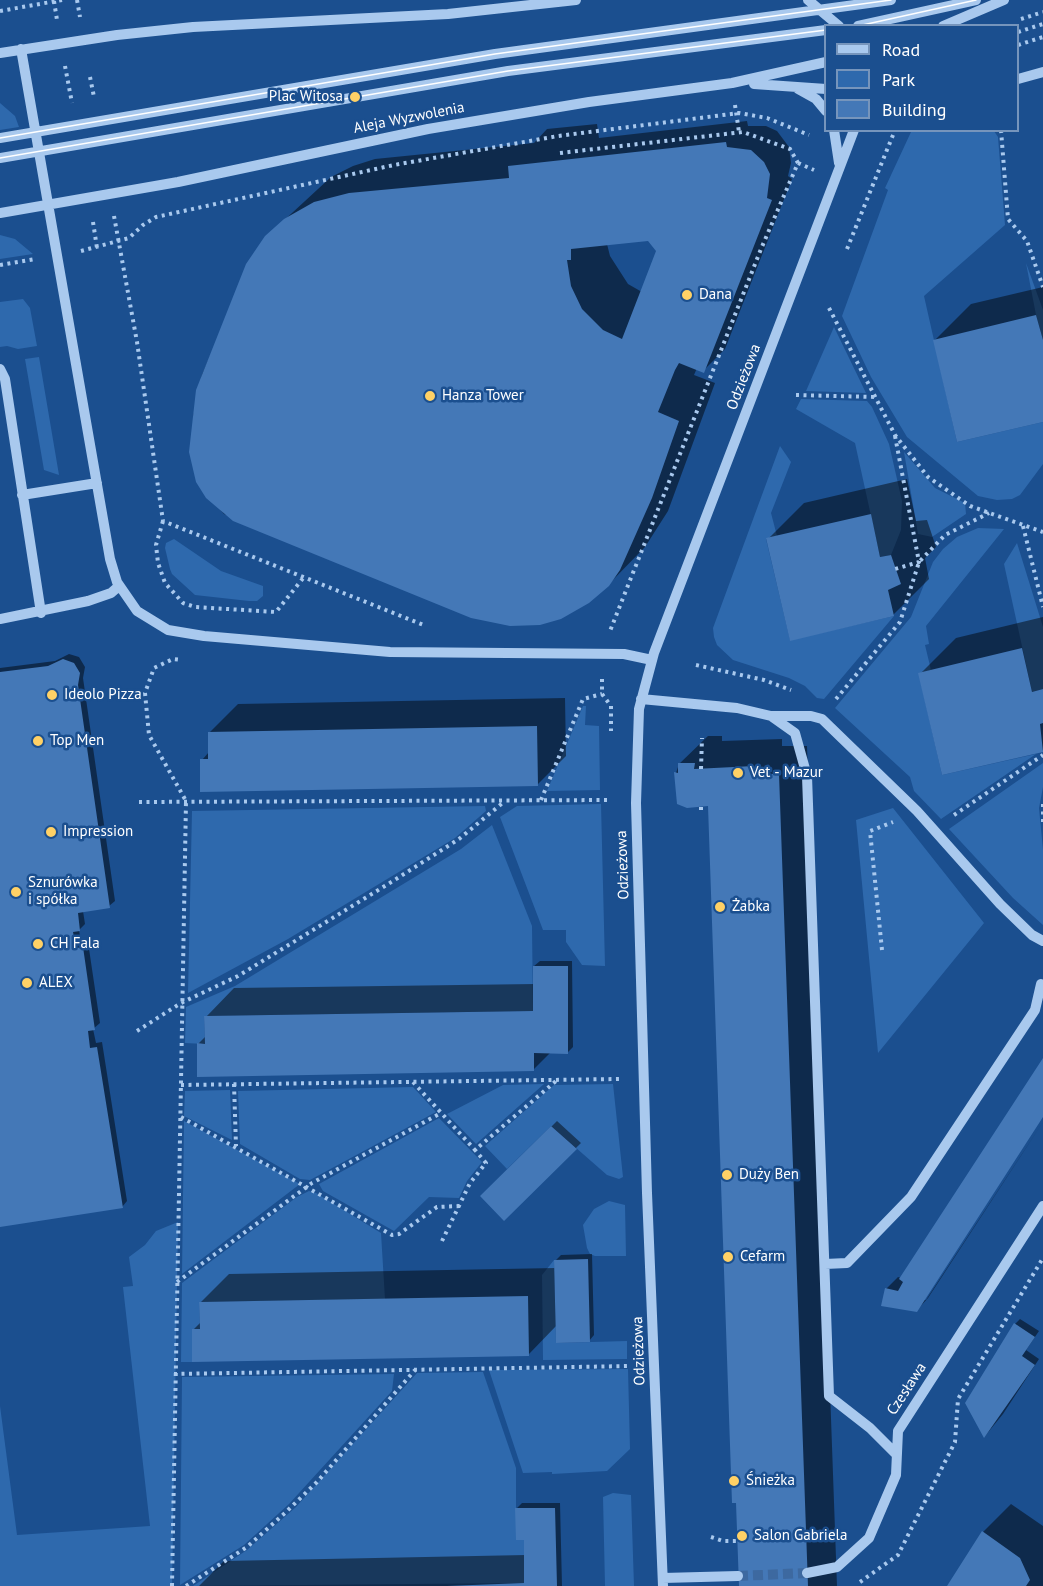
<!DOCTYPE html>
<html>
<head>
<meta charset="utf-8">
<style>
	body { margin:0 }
	#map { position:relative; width:1043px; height:1586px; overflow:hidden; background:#1b4f8f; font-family:"PT Sans",sans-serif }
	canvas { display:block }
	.legend { position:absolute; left:824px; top:24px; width:195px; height:108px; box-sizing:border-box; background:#1b4f8f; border:2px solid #7695bc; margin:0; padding:8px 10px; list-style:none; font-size:18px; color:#fff }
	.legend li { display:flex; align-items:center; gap:12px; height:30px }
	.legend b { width:30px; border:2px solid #7695bc }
</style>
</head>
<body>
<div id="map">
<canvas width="1043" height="1586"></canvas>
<ul class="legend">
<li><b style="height:8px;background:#a9c9ee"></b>Road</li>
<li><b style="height:16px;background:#2e69ad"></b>Park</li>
<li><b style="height:16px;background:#4478b7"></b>Building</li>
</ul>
</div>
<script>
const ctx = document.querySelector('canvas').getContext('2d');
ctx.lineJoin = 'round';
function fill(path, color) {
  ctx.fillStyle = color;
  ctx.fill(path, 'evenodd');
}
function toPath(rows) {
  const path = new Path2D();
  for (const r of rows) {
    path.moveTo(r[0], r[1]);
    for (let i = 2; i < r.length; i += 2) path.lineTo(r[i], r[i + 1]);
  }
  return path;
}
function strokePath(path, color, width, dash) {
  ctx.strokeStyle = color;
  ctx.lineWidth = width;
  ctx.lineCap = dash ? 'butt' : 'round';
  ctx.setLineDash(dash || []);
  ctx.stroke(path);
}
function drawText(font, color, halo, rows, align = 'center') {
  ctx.font = font + ' "PT Sans",sans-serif';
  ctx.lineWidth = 5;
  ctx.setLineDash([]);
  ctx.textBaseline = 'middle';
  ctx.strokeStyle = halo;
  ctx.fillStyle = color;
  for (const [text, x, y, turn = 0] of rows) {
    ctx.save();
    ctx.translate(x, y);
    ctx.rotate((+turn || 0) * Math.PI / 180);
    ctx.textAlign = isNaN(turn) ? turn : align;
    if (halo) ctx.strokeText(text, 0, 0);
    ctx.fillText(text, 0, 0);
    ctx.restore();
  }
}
fill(toPath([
	[0,103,15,116,19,127,0,130],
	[917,130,994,131,998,137,1005,225,924,296,957,442,1043,422,1043,464,1020,495,1012,499,997,500,978,496,907,437,871,377,842,316,888,190,885,188,911,132],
	[0,235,15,239,33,254,0,259],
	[1026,263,1043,310,1043,340,1036,315],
	[23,299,30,308,37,346,18,349,7,346,0,347,0,302],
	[834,327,866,393,806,391],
	[39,357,59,475,44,470,25,359],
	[801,399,867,401,872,407,889,444,902,501,901,530,891,555,880,557,855,443,796,409],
	[780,446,791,462,771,513,777,536,766,539,790,640,894,616,824,699,817,698,805,686,789,678,733,660,717,645,714,637,713,628],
	[904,452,935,488,965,503,966,514,932,537,918,534],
	[978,528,1004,529,926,626,929,644,925,645,931,670,919,674,942,775,1036,754,941,819,914,791,910,777,835,708,911,617,933,562,943,549,957,537],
	[174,539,221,571,263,586,263,596,257,601,249,601,195,595,172,574,170,569,165,548,166,543],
	[1017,543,1043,627,1043,689,1032,692,1004,564],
	[583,706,586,706,585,725,599,726,600,790,547,791],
	[1043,763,1043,787,1039,808,1043,850,1043,925,1013,898,949,829],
	[601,804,605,966,582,965,566,942,566,930,543,930,500,817,517,806],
	[485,806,486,811,455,838,288,939,188,993,192,811],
	[893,808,984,923,878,1053,856,820],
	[492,825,532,926,533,1011,204,1016,205,1044,185,1043,186,1007,235,986,461,849],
	[544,1084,476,1144,447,1114,503,1085],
	[613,1084,623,1177,619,1179,607,1175,551,1126,507,1169,485,1146,554,1085],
	[413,1087,436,1112,310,1180,300,1179,240,1144,238,1091],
	[230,1090,232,1140,184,1116,185,1091],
	[439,1118,482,1162,467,1181,459,1198,429,1197,394,1231,323,1191,319,1184],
	[184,1121,300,1184,182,1274],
	[309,1191,316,1193,381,1233,385,1299,199,1302,200,1329,192,1329,192,1362,181,1362,182,1283,297,1197],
	[609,1201,625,1205,626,1256,595,1256,590,1254,587,1248,583,1225,594,1209],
	[178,1222,172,1586,0,1586,0,1406,17,1535,150,1526,123,1287,133,1286,129,1257,145,1245,156,1231],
	[554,1260,556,1343,627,1341,627,1359,543,1360,542,1275],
	[628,1369,630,1449,607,1471,552,1474,552,1472,523,1473,489,1370],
	[483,1372,516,1468,516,1540,524,1540,524,1583,193,1586,247,1550,296,1507,417,1373],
	[394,1374,392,1391,289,1504,244,1545,180,1585,182,1377],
	[613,1493,631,1495,634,1586,605,1586,603,1497]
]), '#2e69ad');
fill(toPath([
	[747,121,748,126,766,126,777,131,789,147,791,163,788,176,792,179,725,349,703,371,697,368,694,375,715,383,668,511,645,547,608,585,472,616,224,514,201,488,193,417,202,375,252,256,266,237,331,177,353,166,375,159,534,143,547,129,597,124,599,138],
	[649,239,658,250,642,292,628,284,610,256,607,244],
	[1043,287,1043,421,935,340,971,304],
	[907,479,916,521,927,520,936,547,925,558,929,579,893,615,768,539,804,503],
	[1043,617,1043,750,943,773,920,674,956,638],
	[69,654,79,657,85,667,83,678,115,901,109,906,83,911,85,924,79,930,81,943,88,942,100,1023,93,1029,96,1043,102,1042,127,1201,122,1207,0,1226,0,668,55,661],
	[565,698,566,756,537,785,202,760,209,752,209,733,238,704],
	[708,736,722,736,722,741,782,739,782,746,807,746,837,1586,741,1586,709,804,676,773,679,764],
	[540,961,572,961,573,1047,568,1052,551,1052,534,1069,198,1044,206,1036,206,1017,234,988,535,984,534,966],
	[1043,1060,1043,1115,923,1300,926,1300,1043,1122,928,1298,917,1310,886,1289,898,1277,901,1278],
	[557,1121,581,1143,504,1219,482,1196],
	[592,1254,594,1335,589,1341,557,1325,529,1354,193,1330,201,1322,201,1302,229,1274,556,1268,556,1260,561,1255],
	[1020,1319,1039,1331,1026,1350,1039,1359,1003,1414,985,1436,1015,1324],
	[522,1503,560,1503,562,1586,199,1586,224,1561,526,1555,525,1538,516,1509],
	[1011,1504,1043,1526,1043,1586,949,1586,983,1532]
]), '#0007');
fill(toPath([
	[726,142,727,147,751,150,764,162,770,174,767,198,772,200,704,373,679,363,675,370,658,412,679,421,652,498,620,570,609,586,589,603,561,619,540,625,510,626,471,618,233,521,206,498,196,482,189,452,196,390,246,264,265,236,284,219,314,202,349,193,509,178,508,166],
	[648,241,656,251,622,339,603,330,582,309,571,286,567,260,571,260,571,249],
	[1036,315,1043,340,1043,422,957,442,933,340],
	[871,514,880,557,891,555,901,584,888,590,894,616,790,641,766,538],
	[1022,648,1032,692,1043,689,1043,723,1040,724,1043,752,942,775,918,673],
	[63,659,74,663,80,673,78,685,110,908,78,913,80,931,73,932,76,948,83,947,95,1030,88,1031,90,1048,97,1047,123,1208,0,1227,0,672,48,666],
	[537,726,538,786,200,792,200,759,208,759,208,732],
	[678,763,695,763,694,769,754,766,754,774,779,774,808,1586,739,1586,736,1503,732,1503,708,806,687,808,677,804,674,772,678,773],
	[533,966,568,966,568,1054,534,1053,534,1071,197,1077,197,1043,205,1044,204,1016,533,1011],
	[1043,1058,1043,1117,917,1312,881,1306,885,1288,898,1291,903,1282,899,1279],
	[551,1126,577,1149,504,1221,480,1196],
	[588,1259,590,1342,556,1343,554,1260],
	[528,1296,529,1356,192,1362,192,1329,200,1329,199,1302],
	[1014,1323,1035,1337,1022,1356,1035,1365,984,1438,965,1403],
	[515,1508,555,1508,557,1586,447,1586,524,1583,524,1540,516,1540],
	[982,1531,1020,1558,1030,1580,1026,1586,947,1586]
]), '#4478b7');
strokePath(toPath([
	[738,1576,807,1573]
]), '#3d69a0', 10, [10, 5]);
strokePath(toPath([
	[77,0,80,17],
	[54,1,57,20],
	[0,11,62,0],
	[1021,19,1043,12],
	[1018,32,1043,24],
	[1018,45,1043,37],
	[65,66,72,103],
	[90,77,94,97],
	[735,105,739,132],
	[1001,130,1008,219,1027,241,1043,287],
	[560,153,743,132,790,149,798,163,761,249,610,631],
	[798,163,814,170],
	[114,216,137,342,163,521,426,626],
	[93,222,97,248],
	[847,249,895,130],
	[81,251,129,238,143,225,156,217,394,165,558,136,739,113,767,118,809,135],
	[0,265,35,259],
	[829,308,895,435,928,477,970,506,1043,532],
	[796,395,876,397],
	[895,436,919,562,895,569],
	[163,521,156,545,158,563,165,583,183,603,195,607,276,612,304,577],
	[1023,526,1043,607],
	[696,665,764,680,791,690],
	[602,679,602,694,611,706,611,731],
	[836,699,900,622,919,562,945,535,989,513],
	[701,769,702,738],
	[541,800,583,699,602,694],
	[139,802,611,800],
	[1043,804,1043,822],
	[701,810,701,806],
	[954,815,1043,755],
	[882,950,870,831,893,822],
	[137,1031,181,1003,238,976,393,881,459,839,505,801],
	[413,1082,475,1150],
	[234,1084,236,1146],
	[181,1085,620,1079],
	[181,1117,392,1235,399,1234,437,1207,460,1206],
	[442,1241,470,1183,486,1163,475,1150,556,1081],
	[177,1282,312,1183,441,1113],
	[174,1374,631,1366],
	[711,1537,723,1541,737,1541],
	[806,1538,832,1537],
	[860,1582,898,1555,955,1442,958,1399,1043,1258],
	[172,1586,186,801,149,735,145,693,154,668,173,659,182,660],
	[186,1586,247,1547,285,1513,317,1482,415,1370]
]), '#a9c9ee', 4, [3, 4.5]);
strokePath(toPath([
	[808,0,839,26],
	[858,26,976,0],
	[943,26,1004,0],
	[21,49,110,559,117,582,137,611,168,630,204,636,390,652,624,654,652,660],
	[0,53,117,35,193,27,448,14,576,0],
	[1018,79,1043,72],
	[754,84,826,89],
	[798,89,816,99,826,111],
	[834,130,839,163],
	[0,138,495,54,891,0],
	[0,158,508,71,826,30],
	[0,213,178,182,428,129,589,102,732,83,826,62],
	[0,369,5,379,41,613],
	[22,495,97,483],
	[0,619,88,601,111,593,119,586],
	[641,699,737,708,771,716,795,733,807,776,829,1396,870,1428,896,1454],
	[771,716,811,716,822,719,917,811,1000,904,1032,935,1043,941],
	[825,1264,847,1263,911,1197,1035,1010,1041,984],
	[807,1573,837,1567,869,1538,896,1475,898,1431,1043,1206],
	[663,1578,738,1576],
	[663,1586,647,1193,636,803,639,709,654,653,854,130]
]), '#a9c9ee', 10);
strokePath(toPath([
	[858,26,976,0],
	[0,138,495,54,891,0],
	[0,158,508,71,826,30]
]), '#fff', 1.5);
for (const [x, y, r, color] of [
	[355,97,6,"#ffd166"],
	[687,295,6,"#ffd166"],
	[430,396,6,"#ffd166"],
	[52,695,6,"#ffd166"],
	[38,741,6,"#ffd166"],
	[738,773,6,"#ffd166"],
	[51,832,6,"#ffd166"],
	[16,892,6,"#ffd166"],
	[720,907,6,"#ffd166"],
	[38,944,6,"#ffd166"],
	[27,983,6,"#ffd166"],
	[727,1175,6,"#ffd166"],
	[728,1257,6,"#ffd166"],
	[734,1481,6,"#ffd166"],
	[742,1536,6,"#ffd166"]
]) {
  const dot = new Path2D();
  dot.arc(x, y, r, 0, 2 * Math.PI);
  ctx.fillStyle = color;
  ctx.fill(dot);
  strokePath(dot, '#1b4f8f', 2);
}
drawText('15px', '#fff', '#1b4f8f', [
	["Plac Witosa",343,97,"right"],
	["Dana",699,295],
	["Hanza Tower",442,396],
	["Ideolo Pizza",64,695],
	["Top Men",50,741],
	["Vet - Mazur",750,773],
	["Impression",63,832],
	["Sznurówka",28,883],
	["i spółka",28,900],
	["Żabka",732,907],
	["CH Fala",50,944],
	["ALEX",39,983],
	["Duży Ben",739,1175],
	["Cefarm",740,1257],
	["Śnieżka",746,1481],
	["Salon Gabriela",754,1536]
], 'left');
drawText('15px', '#fff', '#1b4f8f', [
	["Aleja Wyzwolenia",409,118,-11],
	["Odzieżowa",744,377,-69],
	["Odzieżowa",623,865,-92],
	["Odzieżowa",639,1351,-92],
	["Czesława",907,1389,-57]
]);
</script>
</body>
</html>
